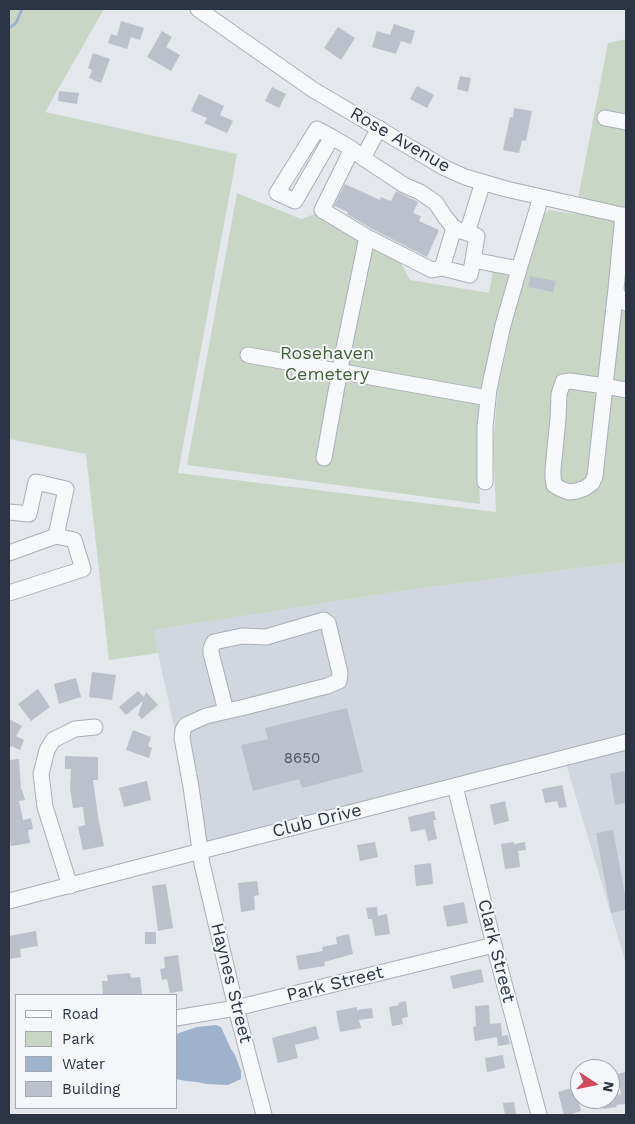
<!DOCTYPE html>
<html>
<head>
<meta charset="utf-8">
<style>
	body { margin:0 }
	#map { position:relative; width:635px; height:1124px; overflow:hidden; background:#e4e7ec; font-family:"Work Sans",sans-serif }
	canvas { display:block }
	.frame { position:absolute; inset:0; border:10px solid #2b3445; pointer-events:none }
	.legend { position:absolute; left:15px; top:994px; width:162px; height:115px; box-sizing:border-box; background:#f4f6f9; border:1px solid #a4a8b1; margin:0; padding:6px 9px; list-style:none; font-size:15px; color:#2b3445 }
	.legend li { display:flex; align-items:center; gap:10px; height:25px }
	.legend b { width:25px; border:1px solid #a4a8b1 }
	.north { position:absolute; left:570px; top:1059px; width:50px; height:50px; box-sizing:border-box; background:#f4f6f9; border:1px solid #a4a8b1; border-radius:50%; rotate:101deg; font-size:14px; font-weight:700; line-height:20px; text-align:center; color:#2b3445 }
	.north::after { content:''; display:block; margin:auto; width:18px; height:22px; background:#d1495b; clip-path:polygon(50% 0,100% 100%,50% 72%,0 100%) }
</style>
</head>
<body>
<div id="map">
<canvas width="635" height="1124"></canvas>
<div class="frame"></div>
<ul class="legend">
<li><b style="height:6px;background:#f7f8fa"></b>Road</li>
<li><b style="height:14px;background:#c9d6c5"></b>Park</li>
<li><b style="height:14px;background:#9fb4cc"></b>Water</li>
<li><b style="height:14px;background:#bbc0ca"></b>Building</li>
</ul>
<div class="north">N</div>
</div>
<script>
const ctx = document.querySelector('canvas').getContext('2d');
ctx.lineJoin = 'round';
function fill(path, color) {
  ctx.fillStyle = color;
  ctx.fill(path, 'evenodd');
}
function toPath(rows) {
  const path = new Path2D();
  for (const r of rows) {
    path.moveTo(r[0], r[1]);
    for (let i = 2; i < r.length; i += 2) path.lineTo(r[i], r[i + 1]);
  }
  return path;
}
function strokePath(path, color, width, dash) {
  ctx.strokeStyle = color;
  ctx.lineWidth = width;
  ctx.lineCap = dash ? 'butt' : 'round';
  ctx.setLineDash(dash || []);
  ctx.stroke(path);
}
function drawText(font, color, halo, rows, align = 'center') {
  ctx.font = font + ' "Work Sans",sans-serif';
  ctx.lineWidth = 4;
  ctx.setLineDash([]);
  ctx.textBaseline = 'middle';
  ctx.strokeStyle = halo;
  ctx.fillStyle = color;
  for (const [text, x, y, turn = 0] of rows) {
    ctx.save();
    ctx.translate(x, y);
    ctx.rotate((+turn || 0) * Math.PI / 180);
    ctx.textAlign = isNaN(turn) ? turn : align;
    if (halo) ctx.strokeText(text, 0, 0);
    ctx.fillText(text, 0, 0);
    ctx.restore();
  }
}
fill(toPath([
	[626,562,626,964,564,757,201,851,153,630,414,589]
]), '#d2d6de');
fill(toPath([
	[9,9,104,9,45,112,237,154,178,473,496,512,493,446,498,388,515,309,542,216,549,210,575,214,608,43,626,39,626,562,414,589,154,630,158,653,109,660,86,454,9,439],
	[237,193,301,219,315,214,396,255,410,280,489,293,493,271,513,274,479,483,480,504,187,465]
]), '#c9d6c5');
fill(toPath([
	[216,1025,221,1027,231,1049,235,1055,241,1071,241,1079,228,1085,206,1084,197,1082,186,1081,176,1079,176,1034,197,1027]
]), '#9fb4cc');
strokePath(toPath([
	[9,28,16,23,22,9]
]), '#9fb4cc', 3);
fill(toPath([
	[121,21,144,28,140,40,131,37,127,49,108,43,111,34,117,36],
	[394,24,415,31,411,44,401,41,396,54,372,47,377,31,390,35],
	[338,27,355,38,341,60,324,48],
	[162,31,172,37,166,47,180,55,171,71,147,57],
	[93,53,110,59,101,83,89,78,92,70,88,68],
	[460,76,471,78,468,92,457,89],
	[417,86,434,95,427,108,410,99],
	[272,87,286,94,279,108,265,101],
	[59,91,79,93,77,104,58,101],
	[199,94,224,106,220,115,233,121,227,133,204,123,207,118,191,111],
	[514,108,532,111,526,141,522,140,519,153,503,150,510,117,513,117],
	[345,184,380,200,381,197,391,201,396,191,418,202,413,213,421,216,419,221,439,230,427,257,372,229,347,214,348,212,334,206],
	[530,276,556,281,553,292,528,287],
	[92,672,116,675,112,700,89,697],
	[76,678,81,697,59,704,54,684],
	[38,689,50,707,31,721,18,704],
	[138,691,144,697,146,692,158,705,142,719,138,715,143,701,126,715,119,707],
	[347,708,363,772,302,788,299,779,253,791,241,745,268,739,265,728],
	[9,719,22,726,16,736,24,740,20,750,11,746,9,751],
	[133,730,151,737,148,746,152,748,149,758,126,750],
	[65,756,98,757,98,780,93,780,99,823,99,822,104,846,83,850,78,827,85,825,83,807,73,808,70,789,71,769,65,769],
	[19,759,21,790,22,789,25,800,19,801,23,820,31,818,33,829,28,830,30,843,11,846,9,833,9,760],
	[626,771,626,803,615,805,610,774],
	[147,781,151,800,124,807,119,788],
	[562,785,567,807,559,808,557,801,545,803,542,789],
	[505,801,509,821,494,825,490,805],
	[434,811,436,820,433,820,437,839,428,841,425,829,411,832,408,817],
	[613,830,626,900,626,910,611,913,596,833],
	[375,842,378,857,360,861,357,845],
	[514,842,514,844,525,842,526,850,518,851,520,867,505,869,501,844],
	[431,863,433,884,416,886,414,865],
	[257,881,259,895,254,896,255,910,241,912,238,883],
	[166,884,173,928,158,931,152,886],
	[464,902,468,923,447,927,443,906],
	[377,907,378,916,387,914,390,934,375,936,372,919,368,919,366,908],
	[36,931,38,946,20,949,21,957,10,959,9,936],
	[145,932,156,932,156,944,145,944],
	[349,934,353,954,324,962,325,966,299,970,296,956,323,951,322,947,337,944,336,937],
	[178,955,183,991,170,993,167,979,162,980,160,969,165,968,164,957],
	[481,969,484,982,453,989,450,976],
	[130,973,131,978,140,977,142,994,103,995,102,981,108,981,107,975],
	[406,1001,408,1017,402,1018,403,1024,392,1026,389,1007,399,1005,398,1003],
	[489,1005,490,1024,501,1023,502,1036,508,1035,510,1044,498,1046,497,1037,475,1041,473,1027,476,1026,475,1006],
	[357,1007,357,1010,372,1008,373,1018,359,1020,361,1028,340,1032,336,1011],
	[316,1026,319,1039,295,1045,298,1058,278,1063,272,1038],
	[503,1055,505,1068,487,1072,485,1058],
	[626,1072,626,1104,616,1105,617,1107,603,1109,602,1099,610,1099,610,1095,621,1094,617,1074],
	[575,1087,581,1111,572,1114,573,1115,564,1115,558,1092],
	[514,1102,516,1115,505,1115,503,1103]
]), '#bbc0ca');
const minor = toPath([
	[198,9,312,89,443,167,465,177,506,189,626,216],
	[605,118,626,122],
	[332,137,295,201,277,193,317,129,332,137,352,149,322,210,367,237,432,270,442,268],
	[352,149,363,158,404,185,420,192,436,203,445,217,454,228],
	[363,158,379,128],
	[483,182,467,233,477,236,473,260,519,269],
	[623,215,616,289,618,296,626,303],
	[464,232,454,228,442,268,470,275,473,260],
	[616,289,605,386,595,476,592,483,585,488,577,491,569,492,561,489,554,485,553,477,553,469,558,419,559,394,563,382,570,381,605,386,626,390],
	[248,355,488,398],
	[324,458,343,353,367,237],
	[485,482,485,427,489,389,503,325,520,266,541,197],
	[9,512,29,514,36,482,66,489,56,536,9,553],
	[9,593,83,569,74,540,56,536],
	[226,711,211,653,211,648,214,642,242,636,266,637,324,620,328,623,340,673,339,681,327,686,245,707,206,716,186,725,183,730,182,738,191,787,202,864,236,1008,264,1115],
	[455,786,494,945,539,1115],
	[70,886,45,807,41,774,47,750,53,740,75,729,95,727],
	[9,901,201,851,626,742],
	[176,1018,236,1008,494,945]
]);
strokePath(minor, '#a9aeb7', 17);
strokePath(minor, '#f7f8fa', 15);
drawText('15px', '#4f5766', null, [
	["8650",302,759]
]);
drawText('18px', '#2b3445', '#f4f6f9', [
	["Rose Avenue",400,140,30],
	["Club Drive",317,821,-14],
	["Clark Street",496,951,76],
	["Haynes Street",231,983,76],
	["Park Street",335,984,-14]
]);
drawText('18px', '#3f6138', '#f4f6f9', [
	["Rosehaven",327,354],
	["Cemetery",327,375]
]);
</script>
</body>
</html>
